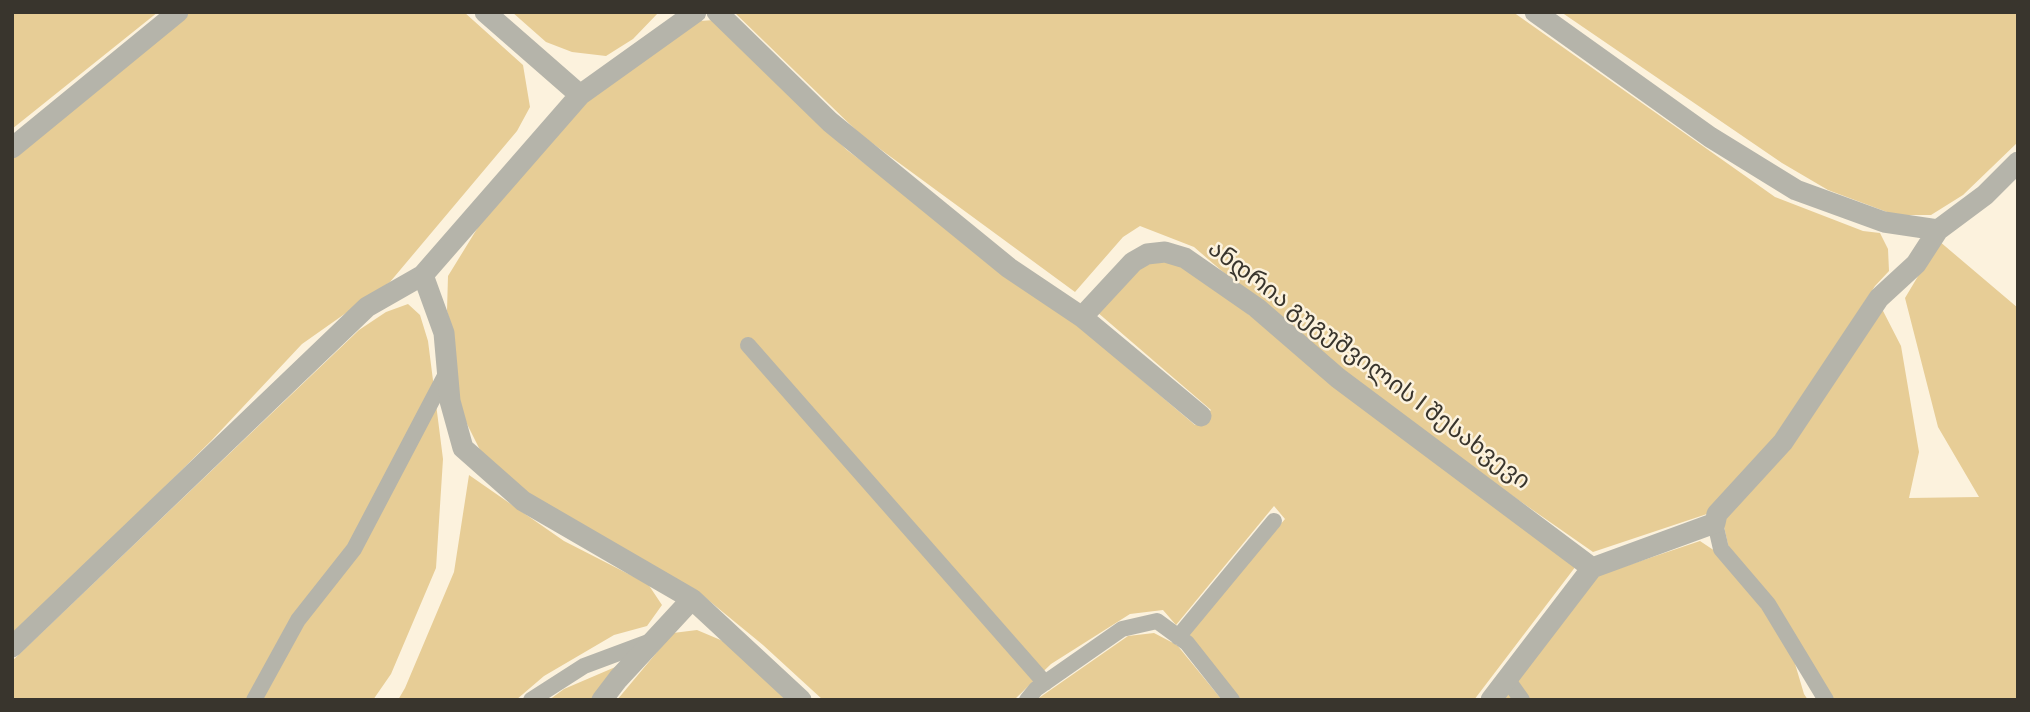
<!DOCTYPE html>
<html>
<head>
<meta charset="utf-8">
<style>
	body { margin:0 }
	#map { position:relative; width:2030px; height:712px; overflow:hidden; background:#fcf2dd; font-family:Cabin,sans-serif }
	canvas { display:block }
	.frame { position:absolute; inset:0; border:14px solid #39352d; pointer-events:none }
</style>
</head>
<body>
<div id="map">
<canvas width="2030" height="712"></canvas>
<div class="frame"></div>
</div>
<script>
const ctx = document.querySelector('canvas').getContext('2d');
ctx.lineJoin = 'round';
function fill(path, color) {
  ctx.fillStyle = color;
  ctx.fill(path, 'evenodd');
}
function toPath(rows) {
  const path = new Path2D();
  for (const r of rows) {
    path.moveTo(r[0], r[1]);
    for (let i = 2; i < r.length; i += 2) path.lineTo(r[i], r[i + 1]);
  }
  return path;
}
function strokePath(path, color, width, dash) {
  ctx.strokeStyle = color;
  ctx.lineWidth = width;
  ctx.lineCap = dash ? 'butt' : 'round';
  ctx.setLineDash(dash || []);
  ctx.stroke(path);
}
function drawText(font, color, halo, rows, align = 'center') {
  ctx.font = font + ' Cabin,"Noto Sans Georgian",sans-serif';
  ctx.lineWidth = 5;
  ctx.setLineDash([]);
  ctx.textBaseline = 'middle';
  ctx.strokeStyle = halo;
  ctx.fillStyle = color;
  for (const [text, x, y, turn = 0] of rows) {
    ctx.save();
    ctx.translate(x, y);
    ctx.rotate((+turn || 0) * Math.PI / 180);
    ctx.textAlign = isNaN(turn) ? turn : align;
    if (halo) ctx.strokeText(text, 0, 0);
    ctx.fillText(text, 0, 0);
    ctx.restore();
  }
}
fill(toPath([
	[12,12,158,12,12,129],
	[189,12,464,12,523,65,530,107,517,131,390,282,302,344,211,441,12,638,12,154],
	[512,12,659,12,633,39,606,56,572,52,546,42],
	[734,12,1513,12,1775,197,1863,231,1880,233,1888,249,1889,271,1875,286,1776,437,1707,514,1593,552,1359,389,1194,247,1140,226,1123,237,1075,292,861,135],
	[1561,12,2018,12,2018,142,1963,195,1931,215,1895,215,1828,190,1782,163],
	[714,20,847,150,1075,323,1195,425,1211,410,1097,312,1135,270,1153,258,1187,267,1576,566,1474,700,1241,700,1187,635,1285,519,1274,506,1176,625,1163,610,1130,614,1051,664,1014,700,823,700,763,645,696,590,527,494,480,450,458,406,453,333,447,311,448,276,488,211,587,99,700,21],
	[1939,241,2018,308,2018,700,1834,700,1729,549,1723,522,1881,307,1901,346,1919,452,1909,498,1979,497,1938,427,1905,298],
	[408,304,420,315,428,341,443,459,436,568,391,674,373,700,12,700,12,661,359,330,386,312],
	[469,475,564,541,648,584,662,605,647,626,614,635,544,676,516,700,398,700,405,688,454,572],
	[1700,541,1715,551,1785,630,1804,694,1808,700,1500,700,1599,575],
	[697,630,723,641,789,700,617,700,673,633],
	[1154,633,1177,645,1222,700,1036,700,1128,636],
	[620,665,593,700,549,700,564,689]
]), '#e7cd96');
strokePath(toPath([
	[748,345,1045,683],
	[1715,523,1721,549,1768,604,1826,700],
	[1178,637,1274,521],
	[1507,679,1522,700],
	[254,700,298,620,354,549,447,372],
	[531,700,584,666,651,641],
	[1027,700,1036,689,1122,629,1157,621,1187,643,1232,700]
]), '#b5b4aa', 16);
strokePath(toPath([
	[485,12,580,95],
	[717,12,830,122,1009,268,1082,317,1201,416],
	[1535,12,1710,137,1796,190,1884,222,1938,230,1985,195,2018,162],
	[12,148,178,12],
	[423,275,444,333,450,401,463,448,523,501,692,599,801,700],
	[1082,317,1133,262,1147,254,1165,252,1185,258,1257,308,1338,378,1592,568,1715,523,1717,514,1783,442,1879,298,1916,264,1938,230],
	[12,647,367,307,423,275,580,95,696,12],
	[602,700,618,679,692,599],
	[1491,700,1592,568]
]), '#b5b4aa', 21);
drawText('24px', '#39352d', '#fcf2dd', [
	["ანდრია გუგუშვილის I შესახვევი",1369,365,37]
]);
</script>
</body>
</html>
